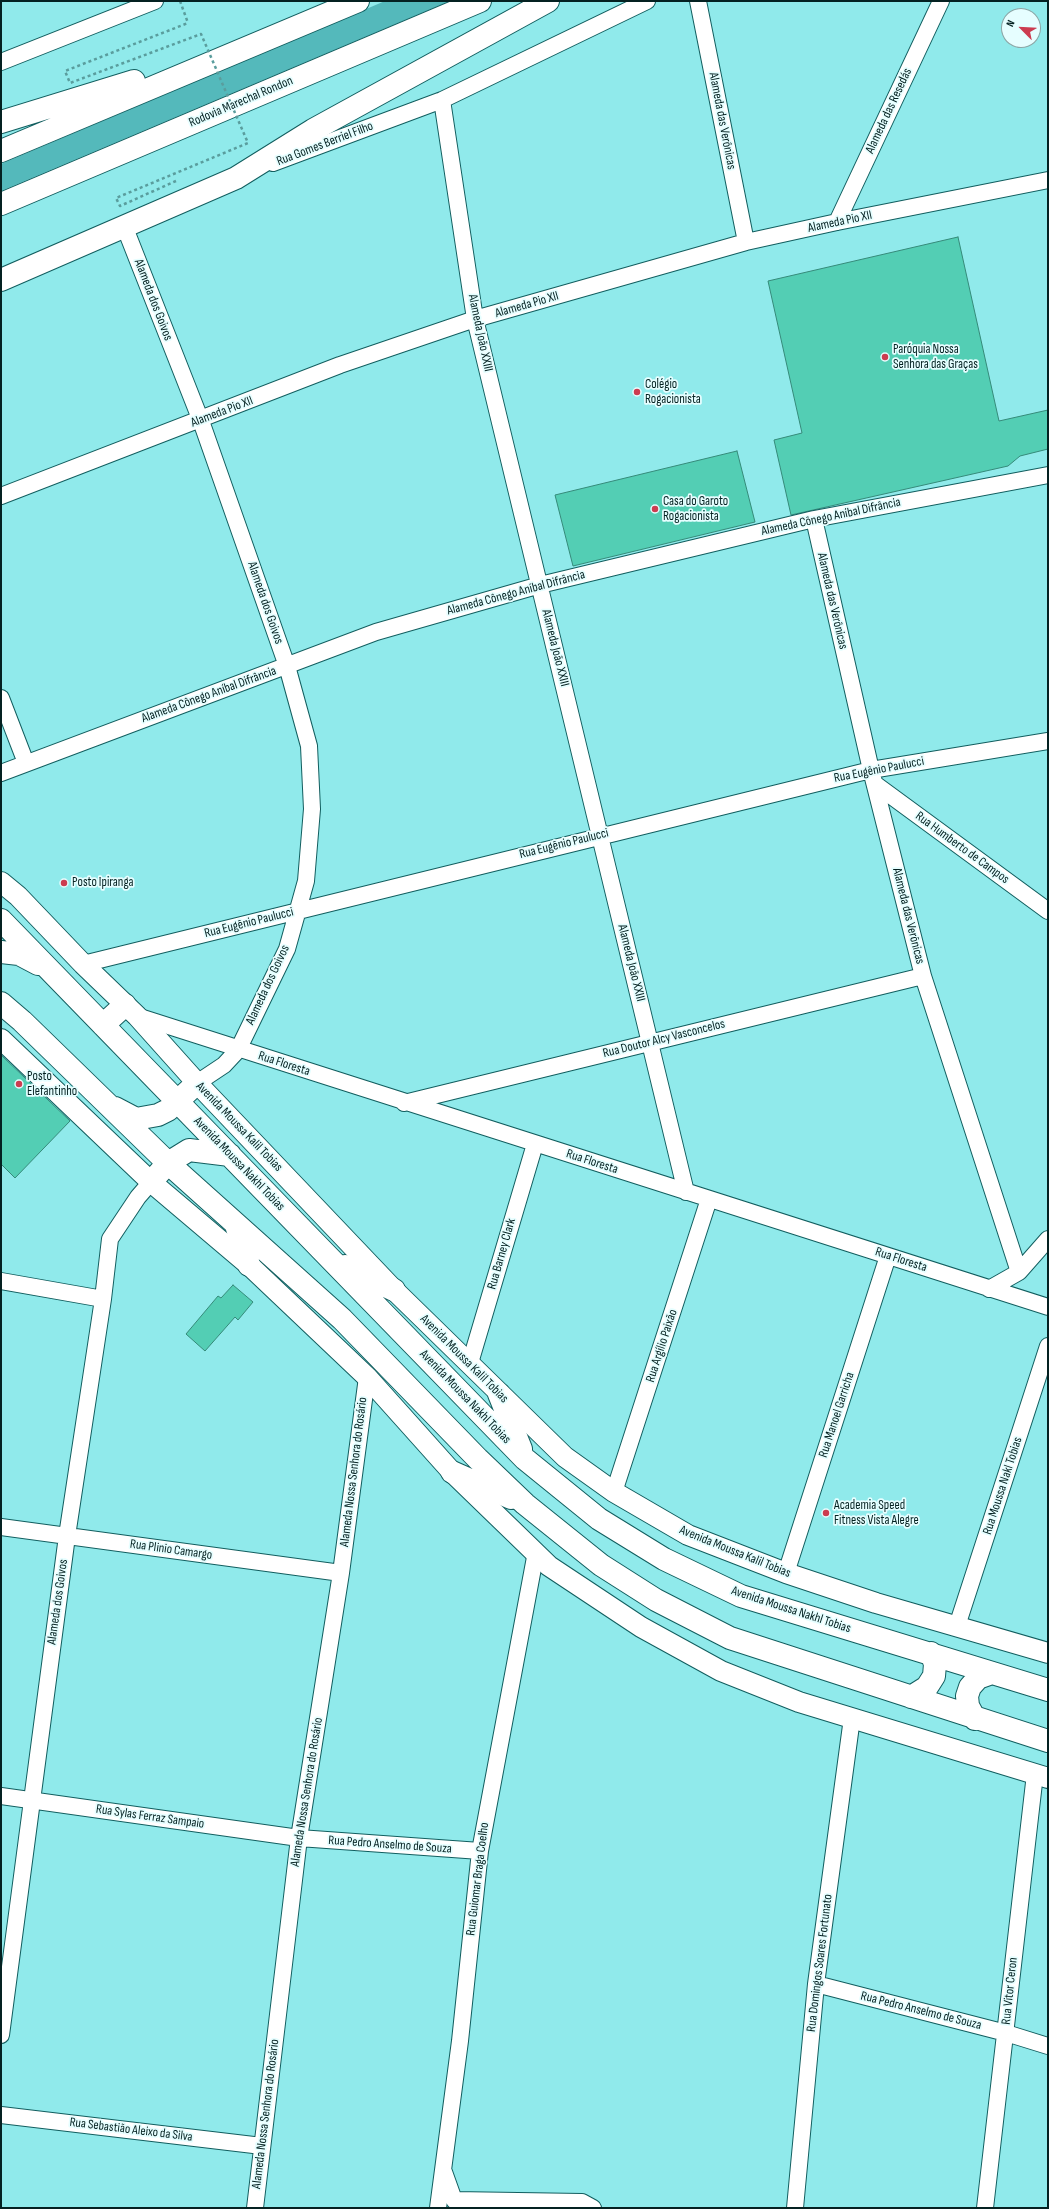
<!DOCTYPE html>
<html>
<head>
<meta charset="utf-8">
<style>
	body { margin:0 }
	#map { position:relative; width:1049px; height:2209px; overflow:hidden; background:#90eaeb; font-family:"Sofia Sans Condensed",sans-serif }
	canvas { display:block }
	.frame { position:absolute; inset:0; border:2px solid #042121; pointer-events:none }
	.north { position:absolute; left:1001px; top:8px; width:40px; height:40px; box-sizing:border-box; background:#e6feff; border:1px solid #8ca6a6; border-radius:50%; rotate:294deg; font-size:11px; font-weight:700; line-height:16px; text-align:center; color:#042121 }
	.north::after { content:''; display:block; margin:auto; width:14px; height:18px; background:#cc3c50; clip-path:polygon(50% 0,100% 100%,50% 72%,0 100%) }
</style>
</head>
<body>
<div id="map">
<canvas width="1049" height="2209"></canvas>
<div class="frame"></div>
<div class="north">N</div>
</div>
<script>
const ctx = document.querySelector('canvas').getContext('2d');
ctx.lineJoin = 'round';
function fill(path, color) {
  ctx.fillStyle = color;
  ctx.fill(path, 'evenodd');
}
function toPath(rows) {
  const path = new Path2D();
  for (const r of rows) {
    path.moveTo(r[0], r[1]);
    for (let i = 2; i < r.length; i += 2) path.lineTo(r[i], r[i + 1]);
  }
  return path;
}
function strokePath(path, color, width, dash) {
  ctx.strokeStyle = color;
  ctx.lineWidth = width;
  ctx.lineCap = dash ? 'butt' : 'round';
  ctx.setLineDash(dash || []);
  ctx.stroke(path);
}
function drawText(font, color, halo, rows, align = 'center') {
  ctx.font = font + ' "Sofia Sans Condensed",sans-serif';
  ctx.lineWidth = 3.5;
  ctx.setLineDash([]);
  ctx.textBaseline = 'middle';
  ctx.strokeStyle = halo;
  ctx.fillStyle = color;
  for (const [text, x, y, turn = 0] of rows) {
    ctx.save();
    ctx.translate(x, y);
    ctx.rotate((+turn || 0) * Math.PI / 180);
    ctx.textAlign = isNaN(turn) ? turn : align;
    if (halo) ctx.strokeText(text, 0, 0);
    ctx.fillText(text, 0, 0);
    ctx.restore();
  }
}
fill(toPath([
	[385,1,450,1,1,191,1,164]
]), '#54b9bb');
const building = toPath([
	[958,237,999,421,1048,410,1048,449,1020,456,1008,466,791,515,774,440,802,433,768,281,958,237],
	[737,451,755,522,573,566,555,495,737,451],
	[1,1055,70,1121,15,1178,1,1164,1,1055],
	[233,1285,253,1302,238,1320,235,1317,205,1351,186,1334,218,1296,221,1298,233,1285]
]);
fill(building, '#53ceb4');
strokePath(building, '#358a79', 1);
const minor = toPath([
	[698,1,746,242],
	[1,62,155,1],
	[442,100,475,319,686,1192],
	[273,163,442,100,647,1],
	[837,222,941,1],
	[125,228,201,421,287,666,309,746,312,809,306,881,287,949,238,1050,224,1065,197,1083],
	[1,496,340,365,475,319,746,242,837,222,1048,180],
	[814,519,871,770,923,976,1019,1272,989,1289],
	[1,698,26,763],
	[1,773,376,632,540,585,814,519,1048,475],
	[875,784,1048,911],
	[83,964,871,770,1048,741],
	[137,1016,1048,1307],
	[404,1103,923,976],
	[1019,1272,1048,1239],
	[1,1281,103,1299],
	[470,1363,535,1144],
	[614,1492,709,1199],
	[1,1527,341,1573],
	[786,1573,888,1256],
	[957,1626,1048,1346],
	[1,1796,299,1838,480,1851],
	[816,1984,1006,2033,1048,2046],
	[1,2035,67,1536,103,1299,110,1239,138,1197,151,1182],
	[1,2115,262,2146],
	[444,2172,454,2200,582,2202,593,2208],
	[255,2208,299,1838,341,1573,367,1377],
	[438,2208,460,2041,480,1851,536,1552],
	[795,2208,816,1984,852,1718],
	[985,2208,1035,1774]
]);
const tertiary = toPath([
	[1,882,18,896,83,964,137,1016,197,1083,394,1290,565,1457,614,1492,688,1535,786,1573,876,1603,1048,1653],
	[1,1039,151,1182,249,1265,367,1377,452,1472,549,1566,641,1627,721,1671,799,1702,1048,1778]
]);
const secondary = toPath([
	[1,920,525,1459,599,1519,664,1559,741,1596,1048,1690],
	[1,952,19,954,38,964],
	[1,1003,22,1021,168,1163,342,1319,478,1459,525,1504,601,1565,656,1600,730,1638,1048,1741],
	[103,1025,125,1005],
	[115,1108,136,1119,158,1115,168,1110,197,1083],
	[151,1182,168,1163,189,1150,230,1155],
	[236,1225,249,1265],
	[345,1266,394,1290],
	[499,1394,521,1449],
	[452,1472,511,1498],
	[911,1697,927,1687,934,1676,935,1664,931,1653],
	[975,1719,968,1706,967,1696,970,1687,978,1678,992,1673]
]);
const trunk = toPath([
	[1,280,236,178,313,130,548,1]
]);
const motorway = toPath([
	[1,122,134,81],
	[1,151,358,1],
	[1,204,480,1]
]);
strokePath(minor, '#125e5f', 18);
strokePath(tertiary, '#125e5f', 22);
strokePath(secondary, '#125e5f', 24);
strokePath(trunk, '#125e5f', 24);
strokePath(motorway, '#125e5f', 24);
strokePath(toPath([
	[180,1,188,23]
]), '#5a9d9d', 2.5, [3, 3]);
strokePath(minor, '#fff', 16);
strokePath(tertiary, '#fff', 20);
strokePath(secondary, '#fff', 22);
strokePath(trunk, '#fff', 22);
strokePath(motorway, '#fff', 22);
strokePath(toPath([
	[176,181,120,206,116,198,248,143,201,34,70,83,65,71,188,23]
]), '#5a9d9d', 2.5, [3, 3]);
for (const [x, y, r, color] of [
	[885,357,4,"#cc3c50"],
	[637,392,4,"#cc3c50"],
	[655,509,4,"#cc3c50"],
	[64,883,4,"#cc3c50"],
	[19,1084,4,"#cc3c50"],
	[826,1513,4,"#cc3c50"]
]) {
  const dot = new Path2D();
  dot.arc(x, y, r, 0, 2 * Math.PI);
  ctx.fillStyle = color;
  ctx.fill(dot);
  strokePath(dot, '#e6feff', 1.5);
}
drawText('13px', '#042121', '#e6feff', [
	["Rodovia Marechal Rondon",241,102,-23],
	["Alameda das Resedás",889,111,-65],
	["Alameda das Verônicas",722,121,79],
	["Rua Gomes Berriel Filho",325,144,-21],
	["Alameda Pio XII",840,222,-12],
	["Alameda dos Goivos",153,300,69],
	["Alameda Pio XII",527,305,-16],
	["Alameda João XXIII",480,333,78],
	["Alameda Pio XII",222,412,-21],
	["Alameda Cônego Aníbal Difrância",831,517,-12],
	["Alameda Cônego Aníbal Difrância",516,593,-15],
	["Alameda das Verônicas",832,601,77],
	["Alameda dos Goivos",265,603,71],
	["Alameda João XXIII",555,648,76],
	["Alameda Cônego Aníbal Difrância",209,695,-20],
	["Rua Eugênio Paulucci",879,770,-11],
	["Rua Eugênio Paulucci",564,844,-14],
	["Rua Humberto de Campos",962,848,36],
	["Alameda das Verônicas",908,916,76],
	["Rua Eugênio Paulucci",249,923,-14],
	["Alameda João XXIII",631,963,76],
	["Alameda dos Goivos",268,985,-65],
	["Rua Doutor Alcy Vasconcelos",664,1039,-14],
	["Rua Floresta",284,1064,18],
	["Avenida Moussa Kalil Tobias",239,1127,46],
	["Rua Floresta",592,1162,18],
	["Avenida Moussa Nakhl Tobias",239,1164,46],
	["Rua Barney Clark",502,1254,-74],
	["Rua Floresta",901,1260,18],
	["Rua Argílio Paixão",662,1346,-72],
	["Avenida Moussa Kalil Tobias",464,1359,45],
	["Avenida Moussa Nakhl Tobias",465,1397,46],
	["Rua Manoel Garricha",837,1415,-72],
	["Alameda Nossa Senhora do Rosário",354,1472,-83],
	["Rua Moussa Nakl Tobias",1003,1486,-72],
	["Rua Plinio Camargo",171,1550,8],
	["Avenida Moussa Kalil Tobias",735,1552,22],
	["Alameda dos Goivos",58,1602,-82],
	["Avenida Moussa Nakhl Tobias",791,1610,18],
	["Alameda Nossa Senhora do Rosário",307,1792,-81],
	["Rua Sylas Ferraz Sampaio",150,1817,8],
	["Rua Pedro Anselmo de Souza",390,1845,4],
	["Rua Guiomar Braga Coelho",478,1879,-83],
	["Rua Domingos Soares Fortunato",820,1963,-83],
	["Rua Vitor Ceron",1010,1991,-84],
	["Rua Pedro Anselmo de Souza",921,2011,14],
	["Alameda Nossa Senhora do Rosário",266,2114,-83],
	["Rua Sebastião Aleixo da Silva",131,2130,7]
]);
drawText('13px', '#042121', '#e6feff', [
	["Paróquia Nossa",893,350],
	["Senhora das Graças",893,365],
	["Colégio",645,385],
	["Rogacionista",645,400],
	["Casa do Garoto",663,502],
	["Rogacionista",663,517],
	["Posto Ipiranga",72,883],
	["Posto",27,1077],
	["Elefantinho",27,1092],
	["Academia Speed",834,1506],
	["Fitness Vista Alegre",834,1521]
], 'left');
</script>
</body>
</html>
